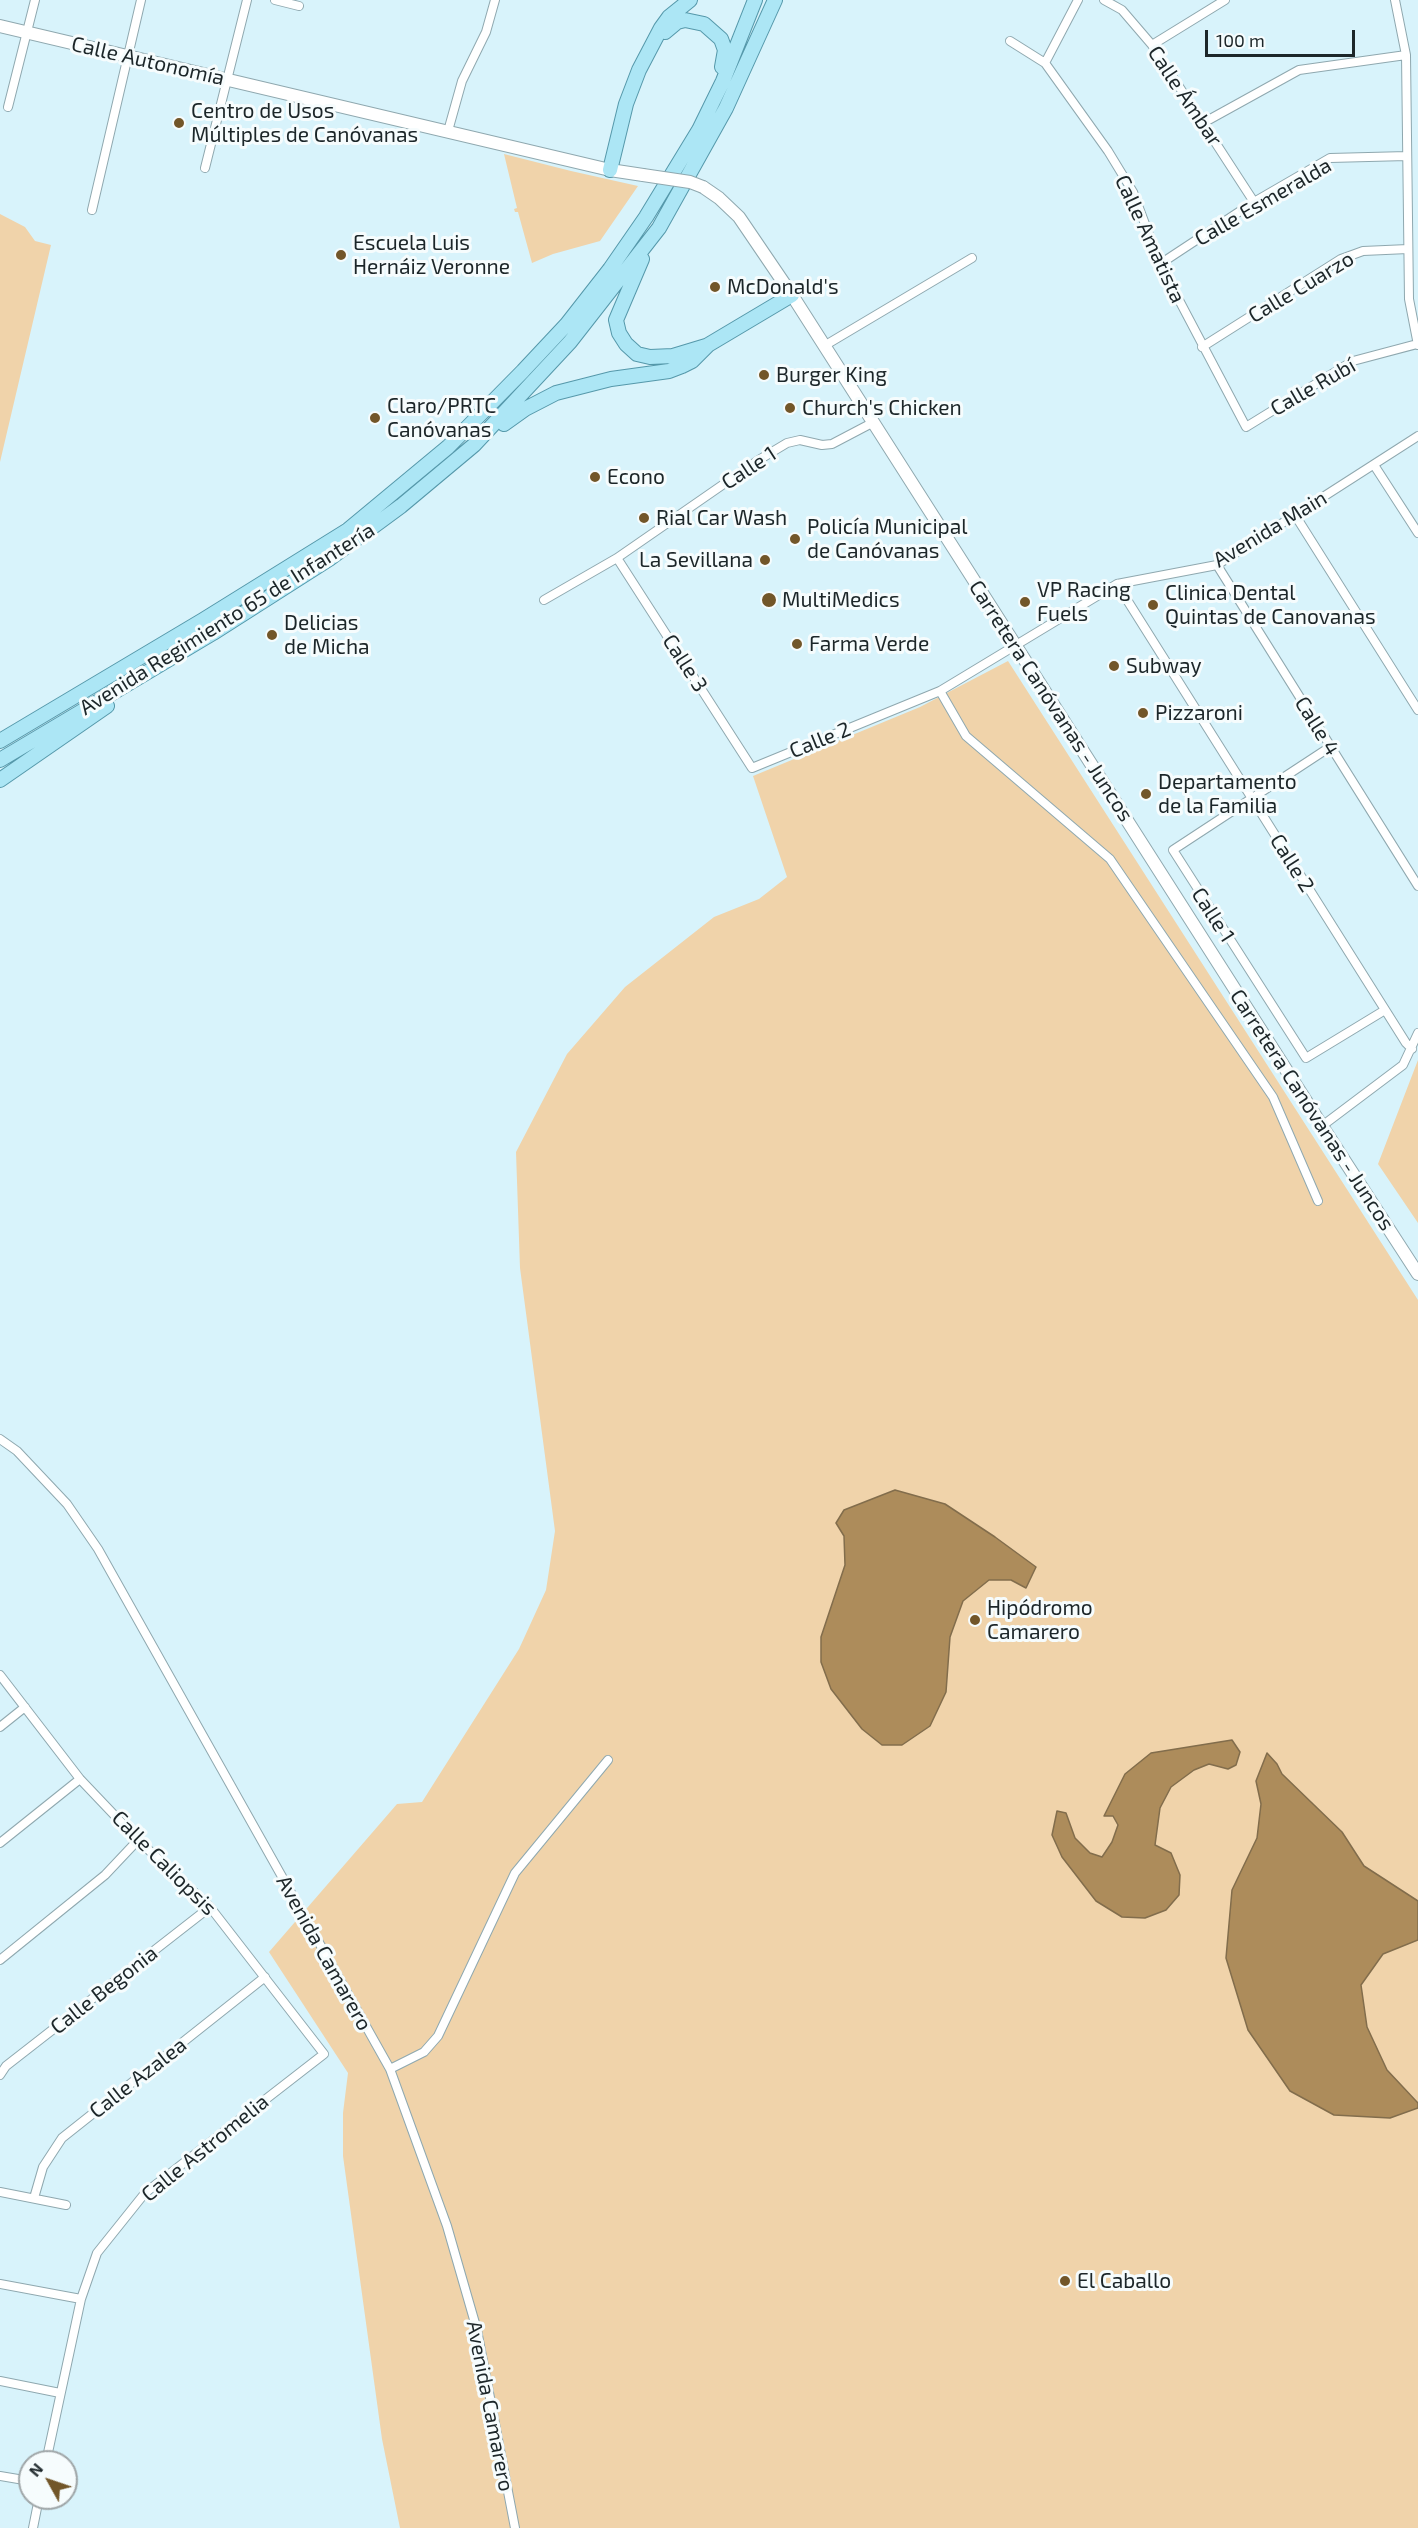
<!DOCTYPE html>
<html>
<head>
<meta charset="utf-8">
<style>
	body { margin:0 }
	#map { position:relative; width:1418px; height:2528px; overflow:hidden; background:#d8f3fb; font-family:"Exo 2",sans-serif }
	canvas { display:block }
	.north { position:absolute; left:18px; top:2450px; width:60px; height:60px; box-sizing:border-box; background:#f6fcfd; border:2px solid #9fa6a8; border-radius:50%; rotate:310deg; font-size:16px; font-weight:700; line-height:24px; text-align:center; color:#1c2629 }
	.north::after { content:''; display:block; margin:auto; width:21px; height:27px; background:#725629; clip-path:polygon(50% 0,100% 100%,50% 72%,0 100%) }
	.scale { position:absolute; left:1205px; top:30px; width:150px; height:27px; box-sizing:border-box; border:3px solid #1c2629; border-top:0; padding-left:8px; font-size:18px; line-height:21px; white-space:nowrap; color:#1c2629; -webkit-text-stroke:4px #f6fcfd; paint-order:stroke }
</style>
</head>
<body>
<div id="map">
<canvas width="1418" height="2528"></canvas>
<div class="north">N</div>
<div class="scale">100 m</div>
</div>
<script>
const ctx = document.querySelector('canvas').getContext('2d');
ctx.lineJoin = 'round';
function fill(path, color) {
  ctx.fillStyle = color;
  ctx.fill(path, 'evenodd');
}
function toPath(rows) {
  const path = new Path2D();
  for (const r of rows) {
    path.moveTo(r[0], r[1]);
    for (let i = 2; i < r.length; i += 2) path.lineTo(r[i], r[i + 1]);
  }
  return path;
}
function strokePath(path, color, width, dash) {
  ctx.strokeStyle = color;
  ctx.lineWidth = width;
  ctx.lineCap = dash ? 'butt' : 'round';
  ctx.setLineDash(dash || []);
  ctx.stroke(path);
}
function drawText(font, color, halo, rows, align = 'center') {
  ctx.font = font + ' "Exo 2",sans-serif';
  ctx.lineWidth = 6;
  ctx.setLineDash([]);
  ctx.textBaseline = 'middle';
  ctx.strokeStyle = halo;
  ctx.fillStyle = color;
  for (const [text, x, y, turn = 0] of rows) {
    ctx.save();
    ctx.translate(x, y);
    ctx.rotate((+turn || 0) * Math.PI / 180);
    ctx.textAlign = isNaN(turn) ? turn : align;
    if (halo) ctx.strokeText(text, 0, 0);
    ctx.fillText(text, 0, 0);
    ctx.restore();
  }
}
fill(toPath([
	[504,154,571,171,638,186,600,241,553,254,532,263,518,212,515,212,514,209,517,208],
	[0,214,25,227,35,241,51,245,0,462],
	[1008,661,1418,1300,1418,2528,400,2528,382,2439,343,2156,343,2113,348,2073,269,1952,397,1804,422,1802,519,1649,546,1590,555,1531,520,1268,516,1152,567,1054,625,987,714,917,759,899,787,877,753,776,920,707],
	[1418,1060,1418,1223,1378,1164]
]), '#f0d3aa');
const water = toPath([
	[895,1490,945,1504,995,1537,1036,1567,1026,1588,1011,1580,989,1580,963,1601,950,1637,946,1692,930,1726,902,1745,882,1745,862,1729,831,1689,821,1662,821,1637,845,1565,844,1536,836,1523,844,1510,895,1490],
	[1232,1740,1240,1752,1236,1765,1228,1769,1209,1764,1194,1770,1171,1787,1160,1808,1155,1845,1171,1853,1180,1875,1179,1895,1166,1910,1145,1918,1122,1917,1096,1901,1062,1857,1052,1835,1057,1811,1066,1813,1075,1838,1090,1853,1102,1857,1112,1842,1118,1825,1113,1816,1104,1816,1125,1774,1151,1753,1232,1740],
	[1267,1753,1277,1764,1282,1774,1342,1832,1364,1866,1418,1901,1418,1940,1383,1954,1361,1985,1367,2027,1387,2070,1418,2103,1418,2108,1390,2118,1334,2115,1290,2091,1248,2030,1226,1958,1232,1890,1257,1838,1261,1804,1256,1781,1267,1753]
]);
fill(water, '#ad8c5b');
strokePath(water, '#826d4c', 1.5);
const minor = toPath([
	[275,0,299,6],
	[1104,0,1122,10,1152,45,1254,202],
	[1395,0,1406,55,1409,299,1418,345],
	[1010,41,1045,63,1108,151,1133,192,1160,264,1246,427,1353,361,1417,344],
	[1152,45,1225,0],
	[1045,63,1078,0],
	[8,107,35,0],
	[1203,123,1299,70,1406,55],
	[448,131,462,81,486,32,495,0],
	[205,168,247,0],
	[92,210,141,0],
	[1160,264,1254,202,1330,158,1407,156],
	[824,346,972,258],
	[1202,347,1341,259,1363,251,1408,249],
	[1374,465,1418,533],
	[1295,515,1418,710],
	[617,558,752,768,940,691,1117,584,1217,565,1418,436],
	[1217,565,1418,886],
	[1117,584,1406,1043,1412,1049],
	[544,600,617,558,757,461,787,443,800,440,822,445,832,444,872,423],
	[940,691,966,736,1110,859,1273,1097,1318,1201],
	[1330,747,1173,850,1306,1058,1385,1010],
	[1322,1126,1403,1065,1418,1033],
	[0,1439,17,1451,67,1504,98,1549,390,2069,447,2226,477,2330,515,2528],
	[0,1675,80,1779,138,1840,210,1907,324,2054,145,2193,97,2253,81,2299,46,2462],
	[0,1727,25,1707],
	[0,1843,80,1779],
	[0,1960,105,1875,138,1840],
	[390,2069,424,2052,438,2036,515,1873,608,1760],
	[0,2075,6,2066,210,1907],
	[0,2192,66,2205],
	[34,2198,43,2167,62,2138,265,1977],
	[0,2284,81,2299],
	[0,2381,60,2393],
	[0,2476,30,2481],
	[33,2528,39,2498]
]);
const secondary = toPath([
	[0,26,610,170,643,175],
	[703,187,719,198,739,217,792,295,1322,1126,1418,1274]
]);
const primary = toPath([
	[665,32,677,22,685,20,704,24,721,39,725,50,722,67],
	[610,170,626,104,639,70,661,28,669,17,690,0],
	[642,259,616,320,619,333,626,344,637,354,650,357,673,356,706,346],
	[504,424,525,409,556,393,611,379,669,371,682,366,692,361,708,345,792,295],
	[0,741,203,620,348,530,448,447,523,371,567,324,610,269,646,217,699,130,723,81,755,0],
	[0,760,213,633,329,559,401,506,474,445,570,342,659,228,726,108,775,0],
	[0,780,107,706]
]);
strokePath(minor, '#8fa8af', 10);
strokePath(secondary, '#8fa8af', 14);
strokePath(primary, '#5598aa', 16);
strokePath(minor, '#fff', 8);
strokePath(secondary, '#fff', 12);
strokePath(primary, '#ace6f5', 14);
const secondaryBridge = toPath([
	[643,175,690,182,703,187]
]);
strokePath(secondaryBridge, '#8fa8af', 14, []);
strokePath(secondaryBridge, '#fff', 12);
for (const [x, y, r, color] of [
	[179,123,6,"#725629"],
	[341,255,6,"#725629"],
	[715,287,6,"#725629"],
	[764,375,6,"#725629"],
	[790,408,6,"#725629"],
	[375,418,6,"#725629"],
	[595,477,6,"#725629"],
	[644,518,6,"#725629"],
	[795,539,6,"#725629"],
	[765,560,6,"#725629"],
	[769,600,8,"#725629"],
	[1025,602,6,"#725629"],
	[1153,605,6,"#725629"],
	[272,635,6,"#725629"],
	[797,644,6,"#725629"],
	[1114,666,6,"#725629"],
	[1143,713,6,"#725629"],
	[1146,794,6,"#725629"],
	[975,1620,6,"#725629"],
	[1065,2281,6,"#725629"]
]) {
  const dot = new Path2D();
  dot.arc(x, y, r, 0, 2 * Math.PI);
  ctx.fillStyle = color;
  ctx.fill(dot);
  strokePath(dot, '#f6fcfd', 2);
}
drawText('21px', '#1c2629', '#f6fcfd', [
	["Calle Autonomía",148,61,13],
	["Calle Ámbar",1185,96,56],
	["Calle Esmeralda",1263,202,-30],
	["Calle Amatista",1150,239,65],
	["Calle Cuarzo",1301,287,-31],
	["Calle Rubí",1313,387,-30],
	["Calle 1",749,468,-33],
	["Avenida Main",1270,529,-31],
	["Avenida Regimiento 65 de Infantería",227,619,-32],
	["Calle 3",685,663,57],
	["Carretera Canóvanas - Juncos",1051,701,57],
	["Calle 4",1317,726,58],
	["Calle 2",820,740,-22],
	["Calle 2",1292,863,58],
	["Calle 1",1213,915,57],
	["Carretera Canóvanas - Juncos",1312,1110,57],
	["Calle Caliopsis",164,1863,45],
	["Avenida Camarero",324,1953,61],
	["Calle Begonia",104,1990,-38],
	["Calle Azalea",138,2078,-38],
	["Calle Astromelia",205,2148,-39],
	["Avenida Camarero",490,2406,79]
]);
drawText('21px', '#1c2629', '#f6fcfd', [
	["Centro de Usos",191,111],
	["Múltiples de Canóvanas",191,135],
	["Escuela Luis",353,243],
	["Hernáiz Veronne",353,267],
	["McDonald's",727,287],
	["Burger King",776,375],
	["Claro/PRTC",387,406],
	["Canóvanas",387,430],
	["Church's Chicken",802,408],
	["Econo",607,477],
	["Rial Car Wash",656,518],
	["Policía Municipal",807,527],
	["de Canóvanas",807,551],
	["La Sevillana",753,560,"right"],
	["VP Racing",1037,590],
	["Fuels",1037,614],
	["Clinica Dental",1165,593],
	["Quintas de Canovanas",1165,617],
	["MultiMedics",782,600],
	["Delicias",284,623],
	["de Micha",284,647],
	["Farma Verde",809,644],
	["Subway",1126,666],
	["Pizzaroni",1155,713],
	["Departamento",1158,782],
	["de la Familia",1158,806],
	["Hipódromo",987,1608],
	["Camarero",987,1632],
	["El Caballo",1077,2281]
], 'left');
</script>
</body>
</html>
